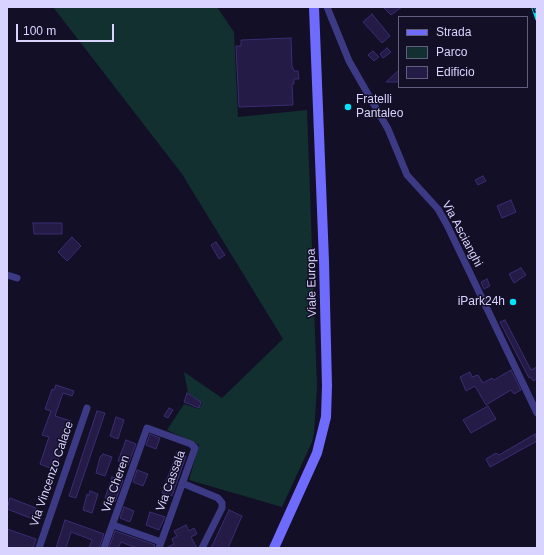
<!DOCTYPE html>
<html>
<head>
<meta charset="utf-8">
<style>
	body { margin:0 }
	#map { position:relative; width:544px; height:555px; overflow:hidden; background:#130f26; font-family:Helvetica,sans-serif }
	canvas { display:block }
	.frame { position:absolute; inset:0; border:8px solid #d9d4ff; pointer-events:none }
	.legend { position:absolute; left:398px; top:16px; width:130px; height:72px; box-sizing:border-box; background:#130f26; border:1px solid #625e7d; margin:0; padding:5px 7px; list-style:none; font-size:12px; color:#d9d4ff }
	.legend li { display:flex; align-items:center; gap:8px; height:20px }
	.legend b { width:20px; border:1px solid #625e7d }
	.scale { position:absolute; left:16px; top:24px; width:98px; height:18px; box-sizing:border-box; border:2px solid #d9d4ff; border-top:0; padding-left:5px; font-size:12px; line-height:14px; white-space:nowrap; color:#d9d4ff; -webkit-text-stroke:3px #130f26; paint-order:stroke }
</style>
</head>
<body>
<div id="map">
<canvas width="544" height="555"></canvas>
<div class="frame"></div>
<ul class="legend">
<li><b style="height:5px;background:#6f6bff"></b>Strada</li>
<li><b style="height:11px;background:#12302f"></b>Parco</li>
<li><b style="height:11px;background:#241b47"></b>Edificio</li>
</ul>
<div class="scale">100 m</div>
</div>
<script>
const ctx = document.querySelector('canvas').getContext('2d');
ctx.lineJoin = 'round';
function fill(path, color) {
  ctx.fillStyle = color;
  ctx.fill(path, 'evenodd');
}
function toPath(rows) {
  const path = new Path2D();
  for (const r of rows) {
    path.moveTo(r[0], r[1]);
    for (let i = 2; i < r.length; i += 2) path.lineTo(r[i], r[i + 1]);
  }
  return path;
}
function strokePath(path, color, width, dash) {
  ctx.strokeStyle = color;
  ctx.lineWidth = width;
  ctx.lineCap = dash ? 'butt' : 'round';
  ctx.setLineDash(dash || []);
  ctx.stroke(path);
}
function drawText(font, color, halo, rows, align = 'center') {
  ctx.font = font + ' Helvetica,sans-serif';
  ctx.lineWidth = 3;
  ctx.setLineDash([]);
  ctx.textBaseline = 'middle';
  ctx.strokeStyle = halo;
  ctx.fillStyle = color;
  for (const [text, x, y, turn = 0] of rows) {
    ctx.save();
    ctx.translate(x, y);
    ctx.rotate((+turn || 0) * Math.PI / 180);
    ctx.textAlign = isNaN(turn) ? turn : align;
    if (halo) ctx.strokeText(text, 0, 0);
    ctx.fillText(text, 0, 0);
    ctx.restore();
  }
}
fill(toPath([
	[53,7,217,7,234,32,238,117,307,110,317,387,314,433,312,442,282,507,189,480,199,445,167,430,184,404,199,409,202,403,188,393,184,372,222,398,283,339,182,174]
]), '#12302f');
const building = toPath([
	[383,7,402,7,391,15,383,7],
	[372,14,390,36,382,43,363,22,372,14],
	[291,38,292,66,294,71,298,71,299,79,294,79,294,84,292,84,293,105,239,107,236,46,241,46,241,40,291,38],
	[387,48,391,52,383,58,380,54,387,48],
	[373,51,379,57,374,61,368,55,373,51],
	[399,70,399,82,386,82,399,70],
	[483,176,486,181,478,185,475,180,483,176],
	[511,200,516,212,502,218,497,206,511,200],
	[33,223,62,223,62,234,34,234,33,223],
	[72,237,81,246,67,261,58,252,72,237],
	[216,242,225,255,219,259,211,245,216,242],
	[521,268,526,275,514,283,509,274,521,268],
	[487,279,490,286,484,289,481,282,487,279],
	[505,320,531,370,537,367,537,379,533,381,531,377,529,378,500,322,505,320],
	[511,370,521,390,514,394,511,390,486,405,475,386,466,391,460,377,470,372,472,377,478,375,483,383,492,378,494,380,511,370],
	[56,385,74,391,72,396,63,393,55,416,71,421,55,470,40,464,49,437,42,435,51,411,45,409,52,389,54,390,56,385],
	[187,393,201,402,199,408,184,402,187,393],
	[488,406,496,419,471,433,463,420,488,406],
	[169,408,173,410,168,418,164,416,169,408],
	[97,411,105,413,76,498,69,496,97,411],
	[116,417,124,420,118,439,110,436,116,417],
	[150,434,160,438,156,449,146,445,150,434],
	[535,434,537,441,490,467,486,459,496,453,499,455,535,434],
	[126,440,136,444,128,465,118,461,126,440],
	[177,452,186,456,172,496,162,493,177,452],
	[103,454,112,457,105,476,96,473,100,457,103,454],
	[137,470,148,474,143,486,133,482,137,470],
	[112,477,123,480,115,502,105,498,112,477],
	[90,491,98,494,92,513,83,510,87,494,89,495,90,491],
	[10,498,36,508,33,519,7,509,10,498],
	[124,507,134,511,130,522,120,518,124,507],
	[229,510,242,516,228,548,211,548,229,510],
	[150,512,165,517,159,530,146,525,150,512],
	[65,520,104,534,99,548,89,548,92,540,71,532,66,548,56,548,65,520],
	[186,525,189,531,194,528,197,534,191,537,197,548,166,548,174,544,172,539,177,536,174,531,186,525],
	[7,529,36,539,33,548,7,548,7,529],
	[115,531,155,545,154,548,137,548,121,542,118,548,109,548,115,531]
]);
fill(building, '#241b47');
strokePath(building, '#3b2d73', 1);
strokePath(toPath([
	[327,7,349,61,388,129,407,175,438,209,447,225,537,413],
	[7,275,17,278],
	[182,483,218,498,222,503,222,508,202,548],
	[113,525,161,542],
	[39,548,87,408],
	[104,548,147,428,191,444,195,448,159,548]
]), '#3d3a85', 7);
strokePath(toPath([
	[274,548,317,453,326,417,327,386,324,261,314,7]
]), '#6f6bff', 10);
const rail = toPath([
	[533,7,537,19]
]);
strokePath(rail, '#00e5ff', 3.5);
strokePath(rail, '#130f26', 2, [6]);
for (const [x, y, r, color] of [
	[348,107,4,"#00e5ff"],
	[513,302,4,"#00e5ff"]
]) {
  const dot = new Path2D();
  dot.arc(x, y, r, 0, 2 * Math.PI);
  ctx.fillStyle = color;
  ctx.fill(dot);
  strokePath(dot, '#130f26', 1.5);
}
drawText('12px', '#d9d4ff', '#130f26', [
	["Fratelli",356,100],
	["Pantaleo",356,114],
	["iPark24h",505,302,"right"]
], 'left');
drawText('12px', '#d9d4ff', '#130f26', [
	["Via Ascianghi",462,234,62],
	["Viale Europa",312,283,-91],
	["Via Vincenzo Calace",52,474,-71],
	["Via Cassala",171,481,-70],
	["Via Cheren",116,484,-70]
]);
</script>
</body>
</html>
